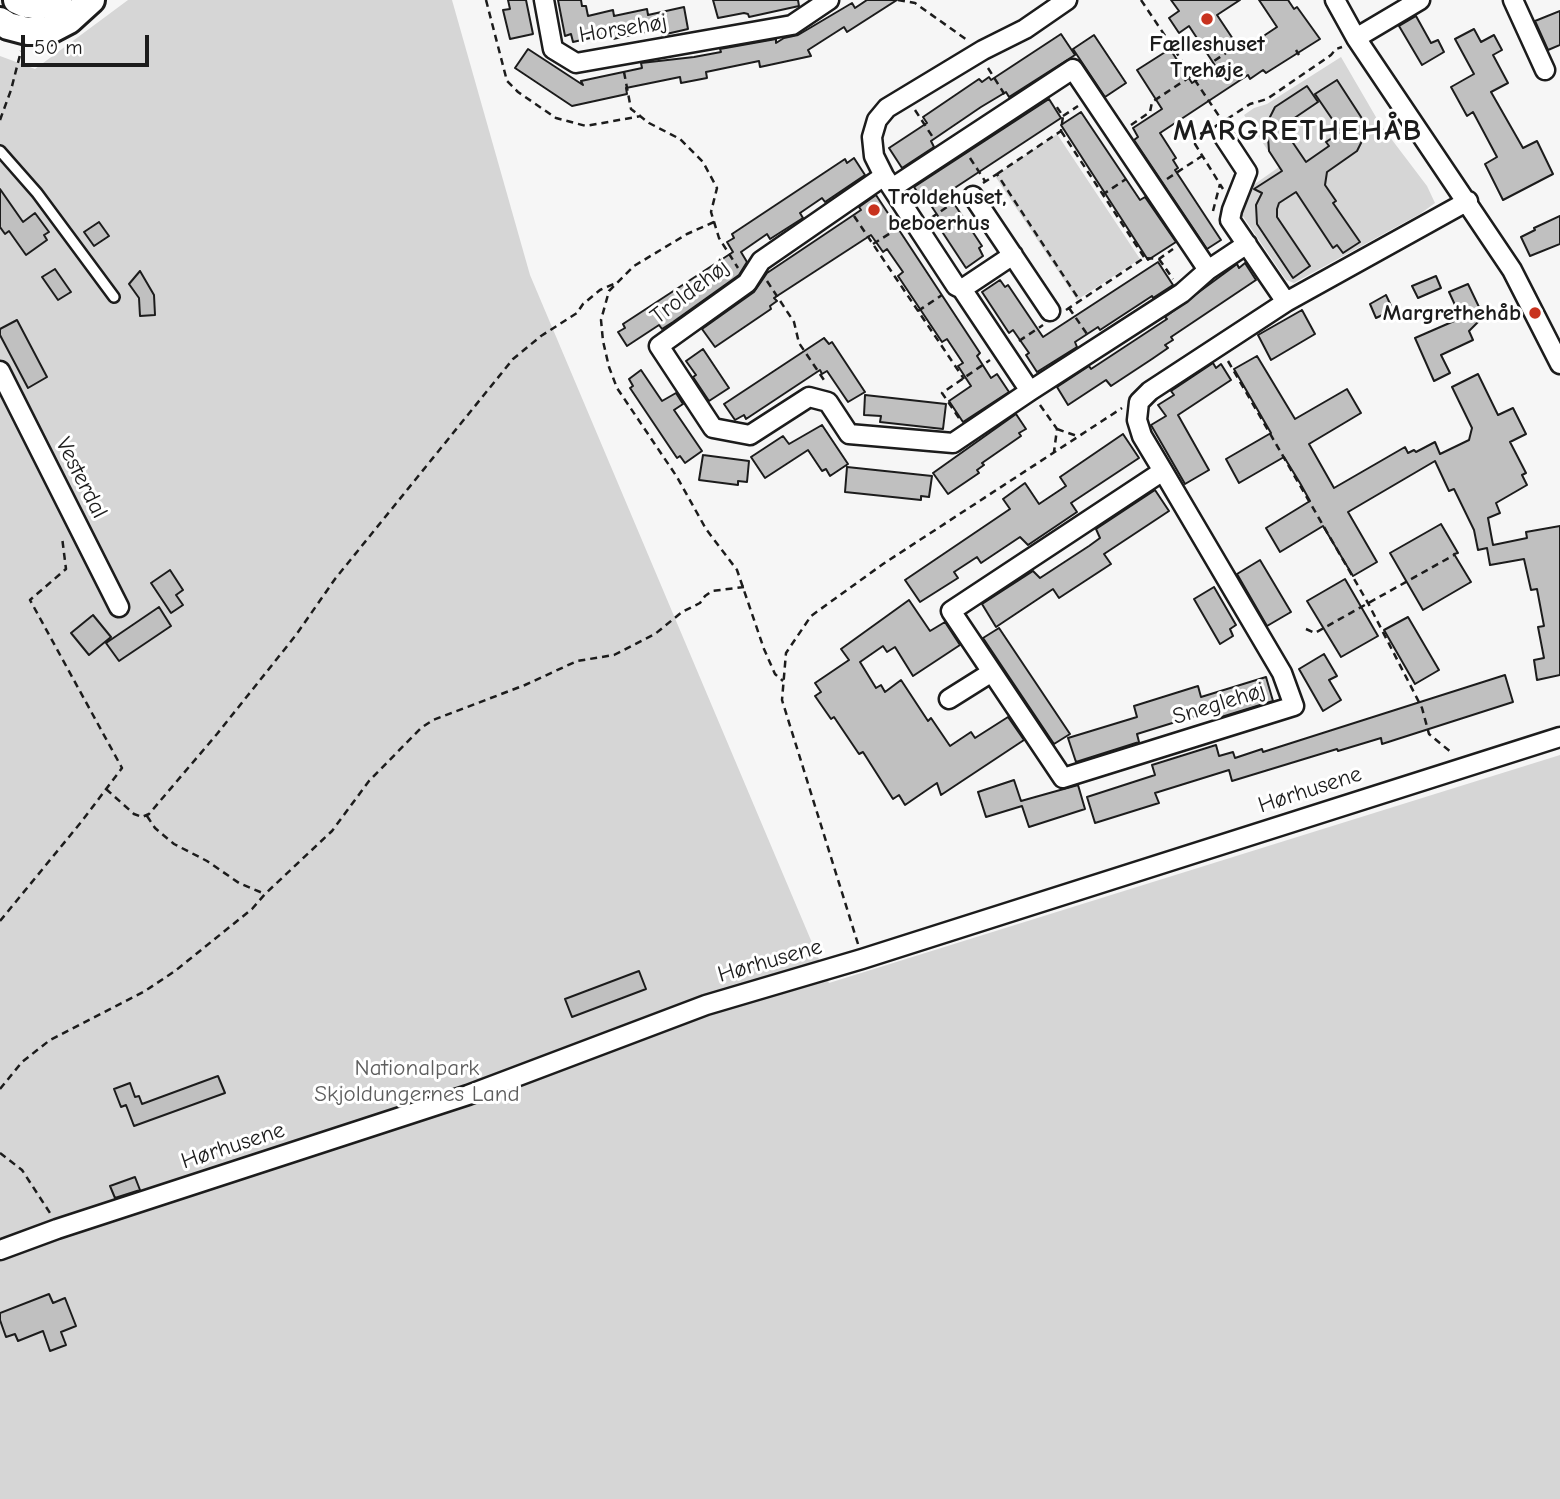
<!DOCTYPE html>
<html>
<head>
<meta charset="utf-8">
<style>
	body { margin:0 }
	#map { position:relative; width:1560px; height:1499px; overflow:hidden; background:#f6f6f6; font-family:"Comic Neue",sans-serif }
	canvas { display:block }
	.scale { position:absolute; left:21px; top:35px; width:128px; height:32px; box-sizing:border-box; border:4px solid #1c1c1c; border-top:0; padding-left:9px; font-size:21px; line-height:24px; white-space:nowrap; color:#1c1c1c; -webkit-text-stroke:5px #fff; paint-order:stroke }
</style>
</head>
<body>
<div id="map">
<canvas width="1560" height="1499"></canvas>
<div class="scale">50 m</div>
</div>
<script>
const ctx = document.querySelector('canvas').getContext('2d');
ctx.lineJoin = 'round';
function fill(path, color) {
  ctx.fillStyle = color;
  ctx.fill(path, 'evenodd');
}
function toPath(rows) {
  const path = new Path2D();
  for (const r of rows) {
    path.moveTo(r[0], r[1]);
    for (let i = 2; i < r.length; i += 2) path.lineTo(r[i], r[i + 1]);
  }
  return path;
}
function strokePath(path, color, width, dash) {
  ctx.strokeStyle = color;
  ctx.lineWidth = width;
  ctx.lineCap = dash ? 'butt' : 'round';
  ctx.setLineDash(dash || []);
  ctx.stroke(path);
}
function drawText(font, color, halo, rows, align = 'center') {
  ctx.font = font + ' "Comic Neue",sans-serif';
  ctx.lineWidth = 6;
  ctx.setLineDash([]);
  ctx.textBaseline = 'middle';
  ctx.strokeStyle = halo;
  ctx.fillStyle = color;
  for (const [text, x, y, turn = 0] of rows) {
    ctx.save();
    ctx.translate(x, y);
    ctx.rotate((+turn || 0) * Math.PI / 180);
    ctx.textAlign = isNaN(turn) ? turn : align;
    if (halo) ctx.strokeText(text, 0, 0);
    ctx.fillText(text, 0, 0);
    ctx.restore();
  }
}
fill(toPath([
	[128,0,452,0,530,275,829,983,1560,755,1560,1499,0,1499,0,56,35,69],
	[1341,57,1380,124,1427,186,1435,203,1420,214,1294,283,1286,280,1240,212,1252,186,1279,167,1244,115,1254,108,1267,104],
	[1057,134,1140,259,1077,300,995,176]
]), '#d6d6d6');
const building = toPath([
	[508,0,526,0,533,34,510,39,503,10,510,9,508,0],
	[558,0,581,0,582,6,586,6,588,16,613,10,614,16,647,9,648,15,684,7,688,29,662,35,661,29,650,31,613,39,612,33,573,42,571,34,565,36,558,0],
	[713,0,798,0,799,6,749,17,748,14,744,13,718,18,713,0],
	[867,0,897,0,847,32,844,27,808,50,811,56,760,67,759,61,706,72,707,78,681,83,680,77,626,88,627,94,572,106,515,68,528,49,583,85,581,81,642,68,641,63,694,57,721,52,720,49,776,39,776,43,784,38,798,35,852,3,855,8,867,0],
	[1171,0,1240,0,1217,15,1241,51,1277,27,1259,0,1288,0,1294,9,1297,7,1320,39,1266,73,1263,70,1250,79,1248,75,1160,133,1176,158,1173,160,1178,168,1175,170,1221,240,1207,249,1134,140,1138,137,1133,128,1162,109,1137,70,1170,49,1192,83,1216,67,1189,26,1179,33,1169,18,1179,11,1171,0],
	[1560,11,1560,45,1548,50,1535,21,1560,11],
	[1416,16,1431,43,1438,40,1444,52,1422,65,1399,26,1416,16],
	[1474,29,1481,42,1494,35,1502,50,1493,55,1508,83,1491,92,1523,148,1537,141,1553,174,1503,200,1485,164,1497,157,1473,112,1467,116,1451,87,1474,74,1455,39,1474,29],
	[1061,34,1075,55,1009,97,1006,92,981,107,931,141,934,147,902,168,889,148,927,123,923,117,979,79,982,82,989,77,991,80,1061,34],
	[1094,35,1126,83,1105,97,1073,49,1094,35],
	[1337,80,1363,120,1364,137,1357,151,1327,172,1325,185,1336,201,1333,203,1360,242,1343,253,1337,245,1333,248,1296,192,1279,203,1277,209,1277,217,1310,266,1293,278,1257,224,1256,205,1262,193,1254,189,1282,171,1269,151,1267,123,1275,107,1307,86,1318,102,1290,121,1287,127,1287,134,1306,162,1329,146,1326,142,1341,132,1315,94,1337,80],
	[1049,99,1061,118,947,193,982,246,979,248,983,256,966,268,939,227,944,225,928,201,925,203,914,187,1049,99],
	[1081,112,1140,200,1145,197,1176,242,1148,260,1061,125,1081,112],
	[854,158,865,175,825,202,822,198,800,213,803,218,770,239,767,234,741,252,747,262,739,275,673,322,662,329,659,325,627,346,618,332,625,328,623,324,733,252,727,242,734,238,732,234,845,159,847,163,854,158],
	[0,189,23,222,35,213,49,232,44,235,47,240,26,255,9,231,5,234,0,227,0,189],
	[876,195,980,353,977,356,991,378,997,374,1009,392,963,422,949,401,971,386,958,366,963,363,947,339,942,342,898,276,903,272,887,249,883,252,871,235,774,298,777,301,770,306,771,309,715,347,702,329,754,292,767,273,861,210,859,207,876,195],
	[1560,216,1560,244,1530,256,1521,237,1535,230,1534,228,1560,216],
	[99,222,109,236,94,246,84,232,99,222],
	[1158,262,1173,285,1153,298,1152,296,1100,330,1098,327,1075,342,1077,347,1037,372,1026,355,1029,353,1013,330,1009,333,982,292,1000,280,1005,287,1008,285,1043,337,1158,262],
	[1245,263,1256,280,1171,337,1173,340,1165,345,1168,348,1152,359,1111,386,1106,380,1068,405,1057,387,1089,366,1091,369,1167,319,1165,317,1237,264,1239,268,1245,263],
	[55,269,71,292,58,300,42,277,55,269],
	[140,271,154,295,155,315,140,316,139,298,129,284,140,271],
	[1436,276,1441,288,1418,298,1412,286,1436,276],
	[1468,284,1479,307,1478,322,1469,331,1473,340,1441,355,1450,373,1434,381,1415,338,1461,318,1449,292,1468,284],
	[1386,295,1393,310,1376,318,1370,304,1386,295],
	[1302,310,1315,334,1271,360,1258,335,1302,310],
	[17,320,47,377,28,388,0,335,0,329,17,320],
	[824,338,829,344,832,342,865,392,848,402,827,371,822,374,820,370,746,419,744,415,735,420,724,404,824,338],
	[703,349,729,388,709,401,693,377,696,375,686,361,703,349],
	[1257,356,1295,419,1347,389,1361,413,1309,444,1334,488,1405,447,1408,453,1414,450,1416,452,1435,442,1440,454,1469,440,1472,428,1452,387,1478,374,1498,415,1513,408,1526,434,1510,442,1526,473,1522,475,1527,485,1496,503,1500,513,1488,518,1493,545,1527,538,1526,532,1560,526,1560,675,1537,680,1534,660,1544,658,1538,627,1544,626,1537,589,1531,590,1524,559,1490,565,1487,548,1478,550,1474,530,1454,489,1449,491,1435,461,1348,512,1377,562,1353,576,1323,526,1280,552,1266,528,1310,501,1300,483,1284,457,1239,483,1226,459,1271,433,1234,369,1257,356],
	[1213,363,1216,368,1221,364,1231,380,1178,415,1209,470,1185,484,1151,425,1166,416,1158,405,1174,395,1171,391,1213,363],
	[641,370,662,401,676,393,683,404,674,410,702,451,685,463,680,456,677,458,630,388,633,386,629,379,641,370],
	[865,395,946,404,943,429,880,422,881,416,864,415,865,395],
	[1016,414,1026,429,1019,433,1021,436,982,463,984,465,977,470,979,473,948,494,933,473,1016,414],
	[822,425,848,464,830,476,826,469,822,471,808,450,765,478,751,457,783,436,789,444,822,425],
	[1123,434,1139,458,1071,503,1077,512,1028,545,1020,537,981,563,977,557,954,572,958,578,920,602,905,580,1010,509,1003,499,1025,483,1039,504,1066,486,1060,477,1123,434],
	[703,455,749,461,747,482,738,481,738,485,699,480,703,455],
	[847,467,932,476,929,497,921,496,921,500,845,492,847,467],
	[1155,490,1169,511,1104,554,1111,564,1059,598,1053,589,996,627,982,604,1033,571,1040,578,1089,546,1100,538,1096,529,1155,490],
	[1441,524,1458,553,1454,554,1471,582,1423,610,1390,553,1441,524],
	[1260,560,1291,612,1267,626,1237,574,1260,560],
	[170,570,183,590,176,595,183,605,171,613,151,583,170,570],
	[1345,579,1378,636,1341,657,1307,601,1345,579],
	[1214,587,1236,625,1230,629,1233,636,1220,644,1194,599,1214,587],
	[909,600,930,631,945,622,960,645,913,676,895,647,887,652,883,646,860,662,876,688,881,685,885,692,901,680,928,721,931,718,950,746,971,732,975,738,1008,717,1024,740,941,795,937,783,905,805,899,795,893,799,863,752,859,754,834,717,831,719,815,696,821,692,815,683,849,660,841,649,909,600],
	[159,607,171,626,119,661,106,643,159,607],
	[93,615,111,637,89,655,71,633,93,615],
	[1408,617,1439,670,1415,684,1384,630,1408,617],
	[999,628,1070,734,1054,744,983,638,999,628],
	[1324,654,1337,676,1329,680,1341,700,1323,711,1299,669,1324,654],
	[1505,675,1513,702,1382,744,1381,738,1338,751,1337,749,1232,781,1229,770,1155,793,1159,803,1095,823,1087,797,1155,775,1152,765,1216,745,1219,756,1233,752,1235,758,1262,749,1263,752,1505,675],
	[1266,677,1273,701,1215,719,1211,711,1137,734,1139,742,1076,762,1068,738,1137,717,1134,706,1198,686,1201,697,1266,677],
	[1014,780,1021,801,1078,785,1085,809,1029,827,1022,806,986,817,978,792,1014,780],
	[639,971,646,989,572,1017,565,999,639,971],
	[218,1076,225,1093,134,1126,126,1105,121,1107,114,1089,130,1083,135,1097,139,1096,142,1104,218,1076],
	[135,1177,140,1190,115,1198,110,1186,135,1177],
	[49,1294,53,1303,65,1298,76,1326,61,1332,66,1345,50,1351,43,1331,18,1341,15,1334,6,1337,0,1320,0,1313,49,1294]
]);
fill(building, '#c0c0c0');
strokePath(building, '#1c1c1c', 2);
const lane = toPath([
	[0,151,37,193,114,297]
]);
const street = toPath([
	[544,0,553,49,576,63,792,25,829,0],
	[1335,0,1356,38,1512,270,1560,364],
	[1513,0,1545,70],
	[1356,38,1420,0],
	[1222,134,1247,172,1232,210,1230,220,1286,302],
	[884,176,761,261,747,283,659,346,713,428,750,435,809,397,828,402,849,434,953,443,1030,391,1182,293,1208,270,1247,244],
	[892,188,1073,69,1208,270],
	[973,196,1050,311],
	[962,289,1013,255],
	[0,371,119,607],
	[1030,391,962,289,956,286,884,176,874,156,872,137,877,120,887,108,983,50,1025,29,1067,0],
	[1163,471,951,611,1063,778,1294,706,1282,673,1163,471,1142,436,1137,420,1139,402,1150,391,1286,302,1468,201],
	[949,699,992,672],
	[0,1250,57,1229,468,1095,706,1005,862,959,1560,737]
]);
const secondary = toPath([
	[17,0,26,4,39,6,58,0],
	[0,21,8,26,27,31,48,31,69,20,91,0]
]);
strokePath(lane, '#1c1c1c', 14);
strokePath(street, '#1c1c1c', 23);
strokePath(secondary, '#1c1c1c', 32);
strokePath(toPath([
	[486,0,507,81,518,92,556,118,586,126,641,116],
	[898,0,915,3,967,40],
	[1141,0,1219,116],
	[1296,50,1299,55],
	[988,68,1005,95],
	[624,72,631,109,649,123,680,139,703,162,717,188,711,212,719,238,738,268],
	[915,110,934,139],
	[1063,116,1078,106],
	[1227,119,1250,104,1267,99,1331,55,1336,49,1342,47],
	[0,120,11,90,21,51],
	[1131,125,1150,112,1152,102,1226,53],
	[1061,131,1144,257],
	[1204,135,1195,144,1223,189],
	[970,158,985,181],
	[997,174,1061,131,1063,116,1054,103],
	[1167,179,1202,156],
	[983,183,997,174,1080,301],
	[1102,195,1126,179],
	[1213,211,1220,184],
	[854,216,964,379],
	[931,218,957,200],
	[714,222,687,234,634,266,609,291,601,320,603,341,609,367,617,388,677,477,706,529,737,570,764,649,775,674,783,681],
	[873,244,897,229],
	[1159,259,1173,279],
	[767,281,794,322,799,343,826,383],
	[1069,308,1087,334],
	[1066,310,1144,258,1159,259,1173,249],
	[918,311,942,295],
	[1019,341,1043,325],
	[1228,361,1368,603,1422,708,1429,734,1452,753],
	[1040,405,1057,429,1054,452],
	[959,418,942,393,990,360],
	[1057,429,1077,436],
	[1306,629,1315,633,1454,555],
	[106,789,134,814,142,817,149,814,217,734,296,635,335,579,513,359,541,336,577,313,583,304,600,290,618,282],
	[147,816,155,828,174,844,207,861,239,883,265,894],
	[0,921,82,821,122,768,30,600,66,569,62,537],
	[858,944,782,700,786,653,811,616,883,564,1122,408],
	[0,1089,22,1062,50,1040,145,991,175,971,252,909,265,894,332,831,369,781,421,728,433,720,525,685,577,661,614,655,655,634,682,612,700,603,705,596,712,591,744,587],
	[0,1153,22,1170,50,1213]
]), '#1c1c1c', 2.5, [7, 5]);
strokePath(lane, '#fff', 9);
strokePath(street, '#fff', 18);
strokePath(secondary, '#fff', 26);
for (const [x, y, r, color] of [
	[1207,19,7,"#c8321e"],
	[874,210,7,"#c8321e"],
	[1535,313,7,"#c8321e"]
]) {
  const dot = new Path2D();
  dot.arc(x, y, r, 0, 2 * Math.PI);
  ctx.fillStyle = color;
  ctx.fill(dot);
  strokePath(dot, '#fff', 2.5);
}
drawText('23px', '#1c1c1c', '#fff', [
	["Horsehøj",623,29,-9],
	["Troldehøj",690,292,-37],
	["Vesterdal",81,478,63],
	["Sneglehøj",1219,704,-17],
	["Hørhusene",1310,790,-18],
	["Hørhusene",770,961,-16],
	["Hørhusene",233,1146,-18]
]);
drawText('bold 23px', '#1c1c1c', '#fff', [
	["Fælleshuset",1207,44],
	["Trehøje",1207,70],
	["Troldehuset,",888,197,"left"],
	["beboerhus",888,223,"left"],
	["Margrethehåb",1521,313,"right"]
]);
drawText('23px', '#5d5d5d', '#fff', [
	["Nationalpark",417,1068],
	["Skjoldungernes Land",417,1094]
]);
ctx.letterSpacing = '2px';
drawText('bold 30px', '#1c1c1c', '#fff', [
	["MARGRETHEHÅB",1298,132]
]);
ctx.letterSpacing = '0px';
</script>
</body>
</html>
